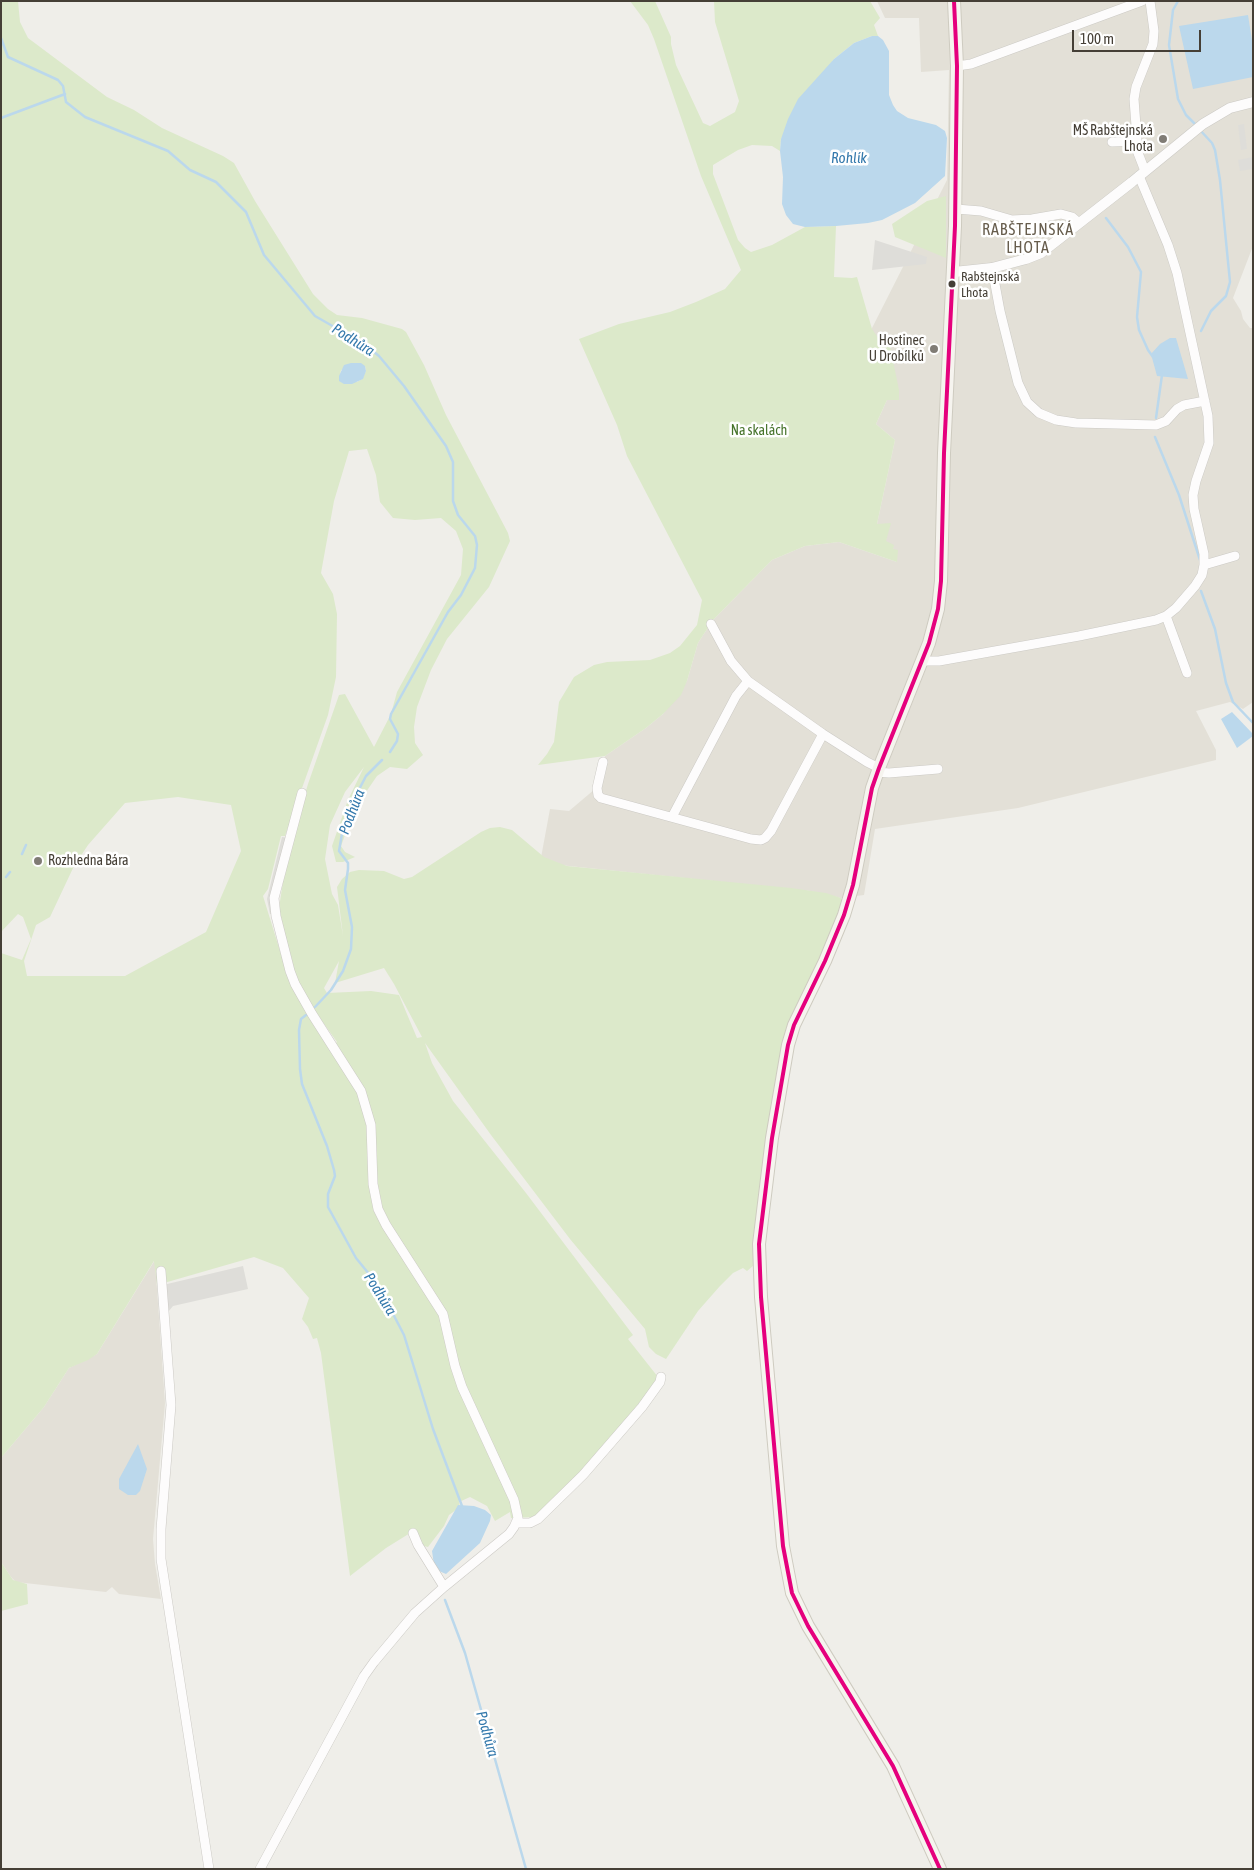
<!DOCTYPE html>
<html>
<head>
<meta charset="utf-8">
<style>
	body { margin:0 }
	#map { position:relative; width:1254px; height:1870px; overflow:hidden; background:#efeee9; font-family:"Asap Condensed",sans-serif }
	canvas { display:block }
	.frame { position:absolute; inset:0; border:2px solid #453f36; pointer-events:none }
	.scale { position:absolute; left:1072px; top:30px; width:129px; height:22px; box-sizing:border-box; border:2px solid #453f36; border-top:0; padding-left:6px; font-size:15px; line-height:18px; white-space:nowrap; color:#453f36; -webkit-text-stroke:4px #fff; paint-order:stroke }
</style>
</head>
<body>
<div id="map">
<canvas width="1254" height="1870"></canvas>
<div class="frame"></div>
<div class="scale">100 m</div>
</div>
<script>
const ctx = document.querySelector('canvas').getContext('2d');
ctx.lineJoin = 'round';
function fill(path, color) {
  ctx.fillStyle = color;
  ctx.fill(path, 'evenodd');
}
function toPath(rows) {
  const path = new Path2D();
  for (const r of rows) {
    path.moveTo(r[0], r[1]);
    for (let i = 2; i < r.length; i += 2) path.lineTo(r[i], r[i + 1]);
  }
  return path;
}
function strokePath(path, color, width, dash) {
  ctx.strokeStyle = color;
  ctx.lineWidth = width;
  ctx.lineCap = dash ? 'butt' : 'round';
  ctx.setLineDash(dash || []);
  ctx.stroke(path);
}
function drawText(font, color, halo, rows, align = 'center') {
  ctx.font = font + ' "Asap Condensed",sans-serif';
  ctx.lineWidth = 5;
  ctx.setLineDash([]);
  ctx.textBaseline = 'middle';
  ctx.strokeStyle = halo;
  ctx.fillStyle = color;
  for (const [text, x, y, turn = 0] of rows) {
    ctx.save();
    ctx.translate(x, y);
    ctx.rotate((+turn || 0) * Math.PI / 180);
    ctx.textAlign = isNaN(turn) ? turn : align;
    if (halo) ctx.strokeText(text, 0, 0);
    ctx.fillText(text, 0, 0);
    ctx.restore();
  }
}
fill(toPath([
	[877,1,1253,1,1253,246,1233,298,1241,311,1243,319,1250,328,1253,328,1253,702,1243,709,1230,702,1196,711,1216,750,1216,760,1018,808,875,829,864,895,841,898,810,891,540,863,550,809,569,811,595,789,605,756,646,728,663,714,687,681,698,643,713,620,772,560,805,546,839,542,897,562,893,549,886,542,877,524,895,440,876,424,887,400,885,349,871,330,947,180,949,70,921,72,919,18,885,18],
	[155,1260,165,1403,153,1539,155,1564,161,1599,119,1594,112,1587,106,1592,16,1582,11,1577,1,1562,1,1458,44,1407,69,1368,97,1354]
]), '#e3e0d7');
fill(toPath([
	[1,1,18,1,20,22,28,38,107,97,134,110,162,128,223,156,234,163,255,201,313,294,328,309,337,315,362,318,402,329,406,332,424,365,446,415,508,533,510,541,489,587,447,639,431,670,417,707,414,727,415,743,423,755,407,769,390,767,377,776,355,808,341,846,345,852,355,857,343,862,336,862,332,846,348,800,364,767,345,792,330,825,325,859,332,894,338,905,343,936,337,887,342,879,350,872,359,870,384,871,404,879,412,877,481,832,490,828,500,827,512,830,544,857,567,866,791,888,826,893,841,898,845,906,798,1013,757,1256,753,1266,747,1271,743,1268,733,1273,720,1286,698,1311,666,1359,656,1354,649,1347,645,1329,570,1239,491,1135,425,1043,432,1063,453,1101,526,1193,633,1335,628,1339,658,1377,641,1404,581,1474,536,1517,511,1518,510,1512,495,1521,487,1506,470,1497,459,1502,460,1507,449,1515,444,1526,428,1547,424,1546,415,1530,386,1548,350,1576,321,1353,317,1338,313,1339,308,1327,302,1319,309,1298,283,1268,254,1257,157,1285,154,1261,97,1354,88,1360,69,1368,44,1407,1,1458,1,953,22,960,31,939,23,917,18,914,1,932],
	[365,366,366,371,362,379,357,382,339,381,341,370],
	[367,449,376,475,380,502,393,518,415,520,441,518,456,531,463,549,461,575,397,692,391,714,374,747,345,694,339,695,308,784,295,827,284,875,279,908,297,986,337,1042,329,1048,289,980,263,896,268,889,281,836,285,836,328,715,336,677,337,614,333,594,321,573,334,501,349,451],
	[178,797,231,805,241,851,206,932,125,976,27,976,24,961,36,925,50,917,74,866,88,845,125,803],
	[339,961,335,983,384,968,394,984,422,1037,417,1038,399,995,371,991,327,993,324,988],
	[630,1,655,1,671,37,671,44,676,65,703,123,710,126,735,112,739,101,715,22,714,1,870,1,880,18,874,25,878,36,872,36,854,43,834,59,781,139,780,151,772,146,752,145,738,150,713,165,713,174,738,240,745,248,751,252,772,245,805,227,836,226,834,277,852,278,857,277,872,329,885,348,890,346,899,390,899,400,887,400,876,424,895,440,877,524,891,523,886,541,894,545,893,549,898,550,897,562,839,542,805,546,772,560,713,620,698,643,687,681,681,695,663,714,646,728,605,756,538,765,547,754,554,742,559,702,574,677,594,665,607,662,650,660,670,653,680,646,697,625,702,600,627,456,617,425,579,339,619,324,670,312,696,302,725,289,741,270,701,176,654,39,648,25],
	[946,196,946,258,895,237,892,224,927,201],
	[1,1562,13,1580,27,1584,28,1604,1,1611]
]), '#dce9ca');
fill(toPath([
	[1244,124,1247,149,1241,150,1238,125],
	[1253,157,1253,169,1240,171,1238,160],
	[875,240,927,257,926,264,872,270],
	[282,837,290,838,275,914,270,914,267,899],
	[243,1266,248,1289,173,1306,164,1317,163,1285]
]), '#deddd9');
fill(toPath([
	[1248,15,1253,47,1253,77,1193,89,1179,26],
	[872,36,878,36,883,40,889,51,889,95,893,105,897,111,908,118,936,125,945,131,947,138,945,176,915,203,882,220,868,223,836,226,805,227,793,224,786,215,782,204,783,177,780,151,781,139,788,119,798,99,834,59,854,43],
	[1170,338,1176,338,1188,379,1157,376,1151,354,1160,344],
	[351,363,361,363,365,366,366,371,363,379,352,384,344,384,339,381,339,376,344,365],
	[1232,712,1252,733,1253,736,1237,748,1221,719],
	[138,1444,147,1469,140,1491,136,1495,128,1495,119,1489,119,1479],
	[458,1505,474,1506,485,1510,491,1515,490,1521,480,1543,446,1574,439,1571,434,1565,432,1551]
]), '#bbd8ec');
strokePath(toPath([
	[1178,1,1173,10,1169,45,1178,99,1186,115,1197,126],
	[1,38,8,57,58,80,63,86,66,102,85,117,168,151,190,170,216,182,246,212,264,255,315,316,364,344,379,356,404,386,446,446,453,462,453,501,458,515,475,536,477,545,475,568,461,595,448,612,391,714,390,719,398,734,397,741,390,752],
	[1,118,65,94],
	[1200,130,1212,143,1215,150,1220,180,1230,282,1226,296,1211,311,1201,331],
	[1106,218,1128,247,1141,272,1137,317,1139,330,1148,350,1153,357],
	[1156,418,1162,375],
	[1155,437,1179,495,1200,560],
	[1201,591,1215,629,1226,683,1233,702,1253,723],
	[22,854,26,845],
	[6,877,10,872],
	[315,1007,331,990,343,971,351,949,352,927,345,890,348,869,348,863,339,851,343,828,352,803,366,776,382,760],
	[306,1015,301,1019,299,1030,300,1069,302,1084,327,1146,334,1170,335,1176,328,1194,328,1207,356,1258,378,1285,404,1335,433,1429,462,1506,462,1508],
	[445,1600,465,1653,526,1869]
]), '#bbd8ec', 2.5);
const minor = toPath([
	[957,66,971,64,1142,1],
	[1112,142,1137,141],
	[1145,171,1138,153,1134,99,1136,87,1153,44,1154,31,1150,1],
	[956,209,981,211,1012,220,1032,219,1061,214,1072,217,1079,223],
	[992,268,1000,311,1018,383,1027,402,1039,413,1056,420,1076,423,1156,425,1166,421,1177,409,1184,405,1205,401],
	[1204,565,1235,556],
	[1166,616,1187,673],
	[711,624,731,661,748,681,823,734,867,762,879,768],
	[922,661,939,661,1079,636,1156,620,1166,616,1176,608,1195,586,1202,575,1204,565,1204,554,1194,509,1193,495,1196,481,1209,443,1208,416,1177,273,1168,245,1139,176],
	[603,762,597,788,598,795,601,798,751,839,761,840,765,838,771,831,823,734],
	[877,772,889,773,938,769],
	[672,817,736,696,748,681],
	[161,1271,171,1405,161,1529,161,1559,209,1869],
	[516,1523,530,1523,538,1519,583,1475,642,1407,660,1382,661,1377],
	[413,1533,418,1545,444,1587],
	[260,1869,364,1676,374,1662,415,1613,444,1587,509,1534,514,1527,518,1518,514,1500,462,1387,455,1366,443,1314,386,1225,378,1209,373,1184,371,1125,361,1091,312,1014,295,984,290,971,276,916,274,898,302,793]
]);
const tertiary = toPath([
	[954,272,992,268,1026,259,1041,253,1132,182,1203,124,1230,108,1253,102]
]);
const secondary = toPath([
	[940,1869,893,1766,808,1626,792,1593,783,1546,761,1297,759,1244,772,1138,788,1045,794,1025,825,961,844,915,853,885,872,788,879,768,929,643,938,609,941,581,944,453,955,226,957,66,954,1]
]);
strokePath(minor, '#cccac5', 10);
strokePath(tertiary, '#cccac5', 11);
strokePath(secondary, '#cecbc0', 14);
strokePath(minor, '#fdfcfc', 9);
strokePath(tertiary, '#fdfcfc', 10);
strokePath(secondary, '#f6f4ef', 12);
strokePath(toPath([
	[940,1869,893,1766,808,1626,792,1593,783,1546,761,1297,759,1244,772,1138,788,1045,794,1025,825,961,844,915,853,885,872,788,879,768,929,643,938,609,941,581,944,453,955,226,957,66,954,1]
]), '#e5007d', 4);
for (const [x, y, r, color] of [
	[1163,139,5,"#807c75"],
	[952,284,4.5,"#453f36"],
	[934,349,5,"#807c75"],
	[38,861,5,"#807c75"]
]) {
  const dot = new Path2D();
  dot.arc(x, y, r, 0, 2 * Math.PI);
  ctx.fillStyle = color;
  ctx.fill(dot);
  strokePath(dot, '#fff', 2);
}
drawText('13px', '#453f36', '#fff', [
	["Rabštejnská",961,277],
	["Lhota",961,293]
], 'left');
drawText('14px', '#453f36', '#fff', [
	["MŠ Rabštejnská",1153,131],
	["Lhota",1153,147],
	["Hostinec",924,341],
	["U Drobílků",924,357],
	["Rozhledna Bára",48,861,"left"]
], 'right');
drawText('14px', '#47742c', '#fff', [
	["Na skalách",759,431]
]);
drawText('italic 15px', '#3479ac', '#fff', [
	["Rohlík",849,158],
	["Podhůra",353,340,32],
	["Podhůra",352,812,-69],
	["Podhůra",380,1294,58],
	["Podhůra",487,1734,74]
]);
ctx.letterSpacing = '1px';
drawText('16px', '#675d4d', '#fff', [
	["RABŠTEJNSKÁ",1028,230],
	["LHOTA",1028,248]
]);
ctx.letterSpacing = '0px';
</script>
</body>
</html>
